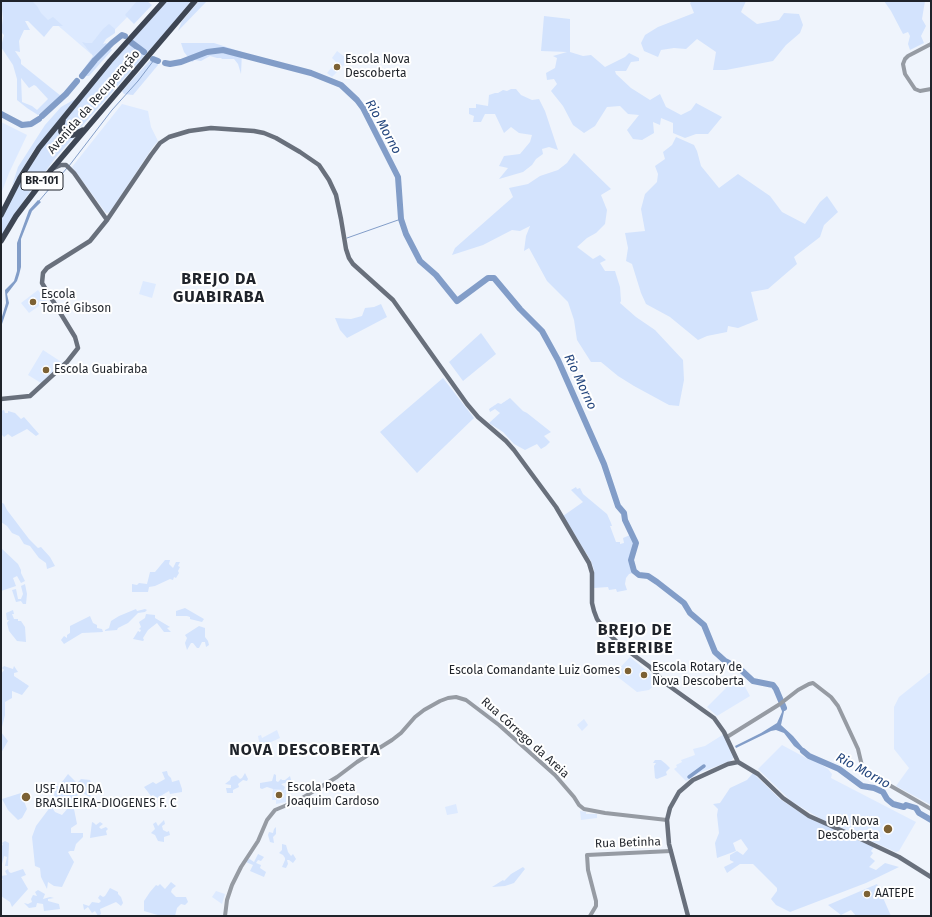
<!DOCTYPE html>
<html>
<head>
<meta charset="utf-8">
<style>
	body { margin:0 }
	#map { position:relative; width:932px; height:917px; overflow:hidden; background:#eff4fc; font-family:"Fira Sans",sans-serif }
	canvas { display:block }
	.frame { position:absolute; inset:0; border:2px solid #1f232a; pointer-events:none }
</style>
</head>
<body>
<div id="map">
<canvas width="932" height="917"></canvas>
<div class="frame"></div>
</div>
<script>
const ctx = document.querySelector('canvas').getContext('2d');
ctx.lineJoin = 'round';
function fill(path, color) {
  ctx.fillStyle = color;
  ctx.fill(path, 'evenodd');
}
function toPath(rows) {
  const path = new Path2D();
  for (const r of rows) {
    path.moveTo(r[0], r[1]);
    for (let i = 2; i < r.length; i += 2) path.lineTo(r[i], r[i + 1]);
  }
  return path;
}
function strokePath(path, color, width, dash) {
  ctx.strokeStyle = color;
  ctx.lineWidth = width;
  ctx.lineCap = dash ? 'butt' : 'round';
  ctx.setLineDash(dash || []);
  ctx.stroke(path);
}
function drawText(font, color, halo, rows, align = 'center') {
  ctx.font = font + ' "Fira Sans",sans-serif';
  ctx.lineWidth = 4;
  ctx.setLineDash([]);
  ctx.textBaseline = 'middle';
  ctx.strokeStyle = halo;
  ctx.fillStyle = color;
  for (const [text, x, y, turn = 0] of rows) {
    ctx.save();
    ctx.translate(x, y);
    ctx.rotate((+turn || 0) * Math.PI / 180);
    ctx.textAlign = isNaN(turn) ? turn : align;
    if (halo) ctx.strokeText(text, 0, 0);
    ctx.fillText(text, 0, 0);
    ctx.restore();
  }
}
fill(toPath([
	[26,1,143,1,91,54,55,23,47,21],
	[337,51,349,60,332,77,327,73,336,62,332,58],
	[122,104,148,111,151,127,158,141,153,147,110,212,107,213,106,213,72,167],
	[1,122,27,135,9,173,1,194],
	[143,281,156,284,152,298,139,294],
	[38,290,46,301,29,313,21,303],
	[43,350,63,363,41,383,28,375],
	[630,657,659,681,649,690,637,692,614,674],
	[929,673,931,673,931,805,896,786,909,768,894,749,894,707,899,697],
	[732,676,744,685,750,696,717,716,707,707,726,688,721,682],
	[584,719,588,725,582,731,577,725],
	[277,730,280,738,260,747,258,736,261,735,262,738],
	[724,734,734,757,731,761,701,772,686,781,674,769,677,767,676,765,682,762,681,760,695,755,693,749,705,746],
	[782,745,808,759,808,758,816,761,828,769,832,774,831,778,916,822,899,851,896,852,821,819,791,801,758,769],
	[273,789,286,790,286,802,276,804,276,800,272,800],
	[456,804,458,813,447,815,445,807],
	[580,811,586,812,586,814,597,814,597,818,581,820],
	[216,891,225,894,222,904,212,897]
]), '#ddeaff');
fill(toPath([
	[1,1,32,1,37,6,41,13,48,20,53,17,63,26,53,26,44,37,28,21,25,21,30,30,24,30,19,41,20,52,15,51,21,60,21,68,21,64,61,96,38,115,27,108,17,100,17,79,13,65,1,47,4,35,1,32,3,18],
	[21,78,29,88,34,85,36,86,48,99,37,110,32,106,22,102],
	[137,1,147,1,152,5,134,24,125,15],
	[167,1,191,1,170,27,82,126,76,131,68,132,66,131,64,125,66,117,122,50,135,37],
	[199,1,207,1,178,31,182,21],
	[692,1,746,1,741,12,757,24,779,20,784,13,799,14,803,25,800,33,786,45,773,61,726,70,713,70,716,52,697,39,686,49,674,48,661,50,658,57,644,51,641,43,645,35,658,27,694,13,690,3],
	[884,1,925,1,922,19,926,26,921,36,924,43,910,50,908,44,910,36,908,32,903,34,891,11],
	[544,16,570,19,570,52,583,56,591,55,605,67,625,57,629,53,639,58,639,61,631,62,626,71,615,71,616,74,631,88,650,100,660,94,666,107,681,115,691,110,696,103,722,117,708,134,696,134,685,138,673,133,673,123,661,118,660,125,653,122,654,133,642,140,633,139,627,130,639,115,628,114,620,106,607,107,595,126,584,133,573,125,563,106,551,91,557,84,554,79,547,80,546,73,555,68,557,58,553,56,567,52,541,51],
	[109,24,115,29,115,33,106,39,103,44,106,43,112,50,89,76,83,76,80,74,93,56,82,42,86,43,92,43,103,29],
	[181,43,214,43,242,52,241,74,238,64,234,59,222,59,221,58,217,58,210,56,201,61,195,60,192,62,184,52],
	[154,56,156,59,158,65,133,95,124,94,122,91],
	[511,89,516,89,521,95,532,100,539,99,545,111,558,150,549,147,542,149,543,154,536,159,532,165,523,172,499,179,508,168,499,166,504,156,520,154,530,142,532,135,519,133,511,127,504,133,495,114,485,114,481,122,473,122,474,116,469,114,469,108,476,108,476,104,488,106,489,95,495,93,498,93,503,90,507,91],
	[77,98,34,150,12,186,18,167,45,125,61,107],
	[59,126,61,135,76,135,57,156,27,196,1,236,1,218,3,214,36,154],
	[676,137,694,145,697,151,701,166,719,188,738,174,770,196,782,212,805,224,820,202,827,196,838,212,824,225,820,237,794,257,797,264,768,289,751,292,758,320,738,328,728,326,727,332,707,336,698,340,670,317,646,304,641,293,632,264,626,261,628,248,625,233,645,231,641,209,645,194,657,182,658,174,655,166,665,159,663,152,672,145],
	[574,153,611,189,601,195,607,210,605,224,596,233,587,238,577,247,593,259,600,255,606,260,600,263,605,271,615,271,620,287,621,301,620,303,636,317,655,330,683,360,684,380,679,406,669,405,634,386,618,376,601,362,591,362,577,340,574,320,568,302,547,281,529,248,524,251,526,236,530,226,520,231,512,230,483,245,452,255,455,248,513,197,509,188,528,184,540,176,558,170,567,163],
	[381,304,387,317,347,338,340,330,335,318,351,319,362,316,365,308,374,307],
	[481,333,496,354,463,381,449,362],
	[443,378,474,418,417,473,380,432],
	[510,398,523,411,527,413,551,432,544,436,550,442,546,446,541,449,537,444,525,450,514,444,503,432,489,423,500,413,495,409,490,412,489,409,498,403,501,404],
	[4,410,5,413,8,413,8,411,15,413,21,419,24,417,39,434,36,436,27,429,12,437,8,434,4,437,2,435,1,436,1,411],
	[576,487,577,489,580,488,583,494,607,514,611,523,612,526,610,526,616,542,620,542,620,544,624,543,623,538,630,535,635,543,630,559,633,573,629,574,626,578,625,584,627,590,617,592,616,589,609,590,608,587,594,588,594,570,591,561,563,516,583,502,571,490],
	[1,502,4,504,7,510,29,539,38,548,41,547,50,557,55,566,47,569,46,563,39,558,30,546,24,544,19,536,12,533,7,526,1,522],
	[1,548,18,564,21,570,21,573,25,581,21,583,17,576,13,578,16,586,1,591],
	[165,560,170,560,169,564,173,568,176,562,180,562,178,566,180,567,178,571,179,573,176,578,174,577,173,580,170,579,155,586,149,587,148,592,132,592,132,584,137,585,139,583,147,584,150,572,155,572],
	[25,584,27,594,26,604,23,604,21,601,16,602,12,590,16,589,18,599,21,599,23,594,21,586],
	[185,608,204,619,202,622,190,619,190,617,187,616,176,616,176,611],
	[136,609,137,611,145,609,147,610,145,612,138,613,128,623,118,628,117,630,105,631,105,630,109,628,111,621,119,616],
	[13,610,14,614,12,614,14,619,18,619,18,621,21,621,25,627,26,642,17,641,9,631,7,623,9,620,7,620,6,613],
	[146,614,155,615,155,618,170,627,167,628,171,632,164,632,157,623,148,630,143,638,144,640,143,641,133,639,138,631,140,632,141,630,139,629,141,627,139,622,145,618],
	[90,616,93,623,97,625,97,628,102,629,103,632,82,633,64,644,61,640,64,636,67,638,67,635,70,633,70,626],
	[199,626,205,628,205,637,208,641,209,645,206,647,205,642,202,642,199,648,197,648,193,643,191,643,187,650,185,643,187,638,185,635],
	[4,666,13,669,14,666,18,672,14,673,14,676,29,686,22,695,12,691,12,698,5,702,5,715,1,731,1,674,4,670,2,668],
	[1,732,8,741,1,753],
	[655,760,661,760,666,764,670,768,666,772,667,775,657,779,655,778,654,766,656,763,653,763],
	[167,771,168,775,171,778,172,782,179,780,182,789,182,792,170,794,169,791,157,798,153,795,151,796,144,787,153,782,156,784,165,779,162,772],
	[245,773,248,779,247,781,243,780,238,784,239,787,233,790,233,793,227,793,226,788,231,788,231,785,225,784,230,780,231,777,236,775,240,779,242,778],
	[753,773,780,799,804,815,874,847,871,851,873,853,870,857,875,861,869,867,876,870,885,863,899,867,866,883,790,912,776,905,771,899,777,891,777,888,753,864,740,864,727,873,724,867,734,862,730,860,730,855,737,851,743,855,748,849,741,839,733,843,736,851,717,858,715,843,719,833,717,815,718,809,713,804,720,803,730,788,747,780],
	[68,774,77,783,81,779,90,780,94,792,89,797,82,792,73,799,68,800,64,804,60,804,61,799,54,796,56,786,59,786],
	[274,774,276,775,276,781,278,782,281,779,282,780,285,780,290,776,291,780,288,780,285,783,281,784,285,787,284,790,273,789,267,787,262,789,260,788,260,783,272,781],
	[21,793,27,809,22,818,18,820,8,810,2,799],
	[51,806,55,812,62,815,68,808,74,809,77,824,71,828,71,833,83,833,83,837,76,844,74,851,70,851,68,852,74,862,62,887,54,886,48,882,47,889,41,877,40,868,35,866,32,837,36,826],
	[164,820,165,824,162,826,163,830,167,832,169,831,170,835,164,837,164,842,158,841,155,835,151,833,155,829,153,824,156,822,158,826],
	[92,822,94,823,96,825,100,822,103,824,99,827,101,829,106,827,108,829,106,831,107,835,90,838],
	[276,827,276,834,273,837,274,843,270,842,268,835,269,832,273,833,274,829],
	[5,841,9,843,9,845,8,866,5,866,7,857,4,856,1,868,1,846,3,845,2,843],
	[282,844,286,845,288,852,291,856,293,854,296,859,293,863,289,860,287,860,288,864,286,868,282,867,285,860,285,858,283,855,279,853,282,850],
	[258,854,264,857,261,861,258,860,256,863,261,865,260,868,266,872,264,877,250,871,253,865,246,862,248,858,254,862],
	[523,867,525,869,514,883,505,886,492,887,503,880,504,881,511,874],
	[8,869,9,872,11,873,23,869,26,875,21,877,28,889,12,907,10,902,1,896,1,880,3,880,1,876,7,875,5,871],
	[171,882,176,886,172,889,171,892,176,897,186,897,188,902,185,905,181,904,177,908,175,916,161,916,144,911,144,901,150,892,156,885,158,886,160,884,165,889],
	[877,884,891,916,856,916,851,910,841,915,828,905],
	[110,888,118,892,118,894,121,897,123,903,121,906,116,902,100,909,101,914,98,916,95,911,92,913,88,907,84,910,83,904,89,906,92,902,99,903,101,901,98,898,100,895,103,897,105,896],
	[38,890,45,894,43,899,50,897,54,898,48,899,48,901,59,904,60,909,44,911,43,904,37,903,36,907,29,908,24,903,28,904,32,902,31,899,33,895,37,896,35,892]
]), '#d3e3fd');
fill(toPath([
	[38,200,41,202,32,211,21,239,21,267,19,275,17,281,7,294,9,303,1,327,1,320,6,303,5,290,14,281,17,271,17,243,29,210],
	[784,703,785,707,781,725,793,736,809,755,808,757,794,746,784,733,776,730,771,731,736,748,735,746,761,733,777,723,782,712,781,705]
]), '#829dc8');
strokePath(toPath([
	[69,166,112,110,138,81,154,60],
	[39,201,67,168],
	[347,238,401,219]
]), '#829dc8', 1);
strokePath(toPath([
	[689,777,704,766]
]), '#829dc8', 3.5);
strokePath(toPath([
	[132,43,144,52],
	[153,59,158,61],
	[165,63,170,64,181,62,207,52,223,50,311,73,341,85,357,100,363,108,398,177,401,219,406,234,420,261,436,275,457,301,488,278,494,278,520,309,542,331,558,360,604,464,618,506,624,513,625,520,636,543,631,560,634,571,639,575,648,576,657,582,684,603,690,613,704,625,715,652,725,661,739,668,753,681,773,685,776,689,784,708],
	[82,76,95,60,112,43,122,35,125,36],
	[1,114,22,125,31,124,39,119],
	[42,116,66,94,77,81],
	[803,751,809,756,839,769,862,786,874,788,883,792,887,799,893,804,904,807,906,805,916,808,919,813,931,820]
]), '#829dc8', 6);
strokePath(toPath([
	[931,44,908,56,905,59,903,64,905,74,915,89,920,91,931,89],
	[727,737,780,704,798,690,809,684,813,683,831,697,838,706,858,749,863,770,931,809],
	[225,916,227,900,232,885,241,867,258,841,267,820,275,810,299,800,337,777,357,762,392,740,401,733,415,717,424,710,440,701,448,698,456,697,466,700,499,725,555,775,574,797,579,805,584,809,605,813,667,820],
	[590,916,596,906,596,901,588,870,587,855,671,851]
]), '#969ba3', 4);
strokePath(toPath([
	[54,168,61,165,66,165,74,173,107,220],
	[1,399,30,396,67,362,78,348,75,337,42,283,43,273,47,268,90,241,107,220,151,155,160,143,169,137,189,131,211,128,254,131,264,133,276,138,300,152,319,165,329,180,336,195,341,219,346,249,349,258,353,264,393,300,467,404,478,417,506,441,514,450,556,507,589,563,592,573,592,603,594,611,597,619,604,629,620,645,650,667,665,683,714,718,724,732,738,762,758,774,783,798,809,816,863,840,899,857,931,877],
	[688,916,669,844,667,820,670,808,679,792,693,780,728,764,738,762]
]), '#69707c', 4.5);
strokePath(toPath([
	[63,120,61,129,61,132,65,136,73,135,83,130],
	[1,215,20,178,39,148,110,61,164,1],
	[1,241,16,216,51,170,195,1]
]), '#3e4654', 5.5);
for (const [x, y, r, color] of [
	[337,67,4,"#7c6134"],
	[33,302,4,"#7c6134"],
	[46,370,4,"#7c6134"],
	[628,671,4,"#7c6134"],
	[644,675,4,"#7c6134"],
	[279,795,4,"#7c6134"],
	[26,797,5,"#7c6134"],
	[888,829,5,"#7c6134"],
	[867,894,4,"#7c6134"]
]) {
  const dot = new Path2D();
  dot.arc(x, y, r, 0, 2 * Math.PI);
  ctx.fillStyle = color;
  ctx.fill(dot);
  strokePath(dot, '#fff', 1.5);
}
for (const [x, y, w] of [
	[42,181,42]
]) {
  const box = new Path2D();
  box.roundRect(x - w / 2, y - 9, w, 18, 3);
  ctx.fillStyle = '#fff';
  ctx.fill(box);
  strokePath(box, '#1f232a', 1);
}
drawText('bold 11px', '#1f232a', null, [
	["BR-101",42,181]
]);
drawText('12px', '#1f232a', '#fff', [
	["Escola Nova",345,60],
	["Descoberta",345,74],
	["Escola",41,295],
	["Tomé Gibson",41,309],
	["Escola Guabiraba",54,370],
	["Escola Rotary de",652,668],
	["Nova Descoberta",652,682],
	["Escola Comandante Luiz Gomes",620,671,"right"],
	["Escola Poeta",287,788],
	["Joaquim Cardoso",287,802],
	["USF ALTO DA",35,790],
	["BRASILEIRA-DIOGENES F. C",35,804],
	["UPA Nova",879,822,"right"],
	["Descoberta",879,836,"right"],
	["AATEPE",875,894]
], 'left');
drawText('12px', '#1f232a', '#fff', [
	["Avenida da Recuperação",94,102,-49],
	["Rua Córrego da Areia",525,738,42],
	["Rua Betinha",628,843,-2]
]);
drawText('italic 13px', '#25477e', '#fff', [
	["Rio Morno",383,127,61],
	["Rio Morno",580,382,65],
	["Rio Morno",863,771,29]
]);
ctx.letterSpacing = '1px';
drawText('bold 16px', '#1f232a', '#fff', [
	["BREJO DA",219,280],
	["GUABIRABA",219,298],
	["BREJO DE",635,631],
	["BEBERIBE",635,649],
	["NOVA DESCOBERTA",305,751]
]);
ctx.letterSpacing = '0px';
</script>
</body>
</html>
